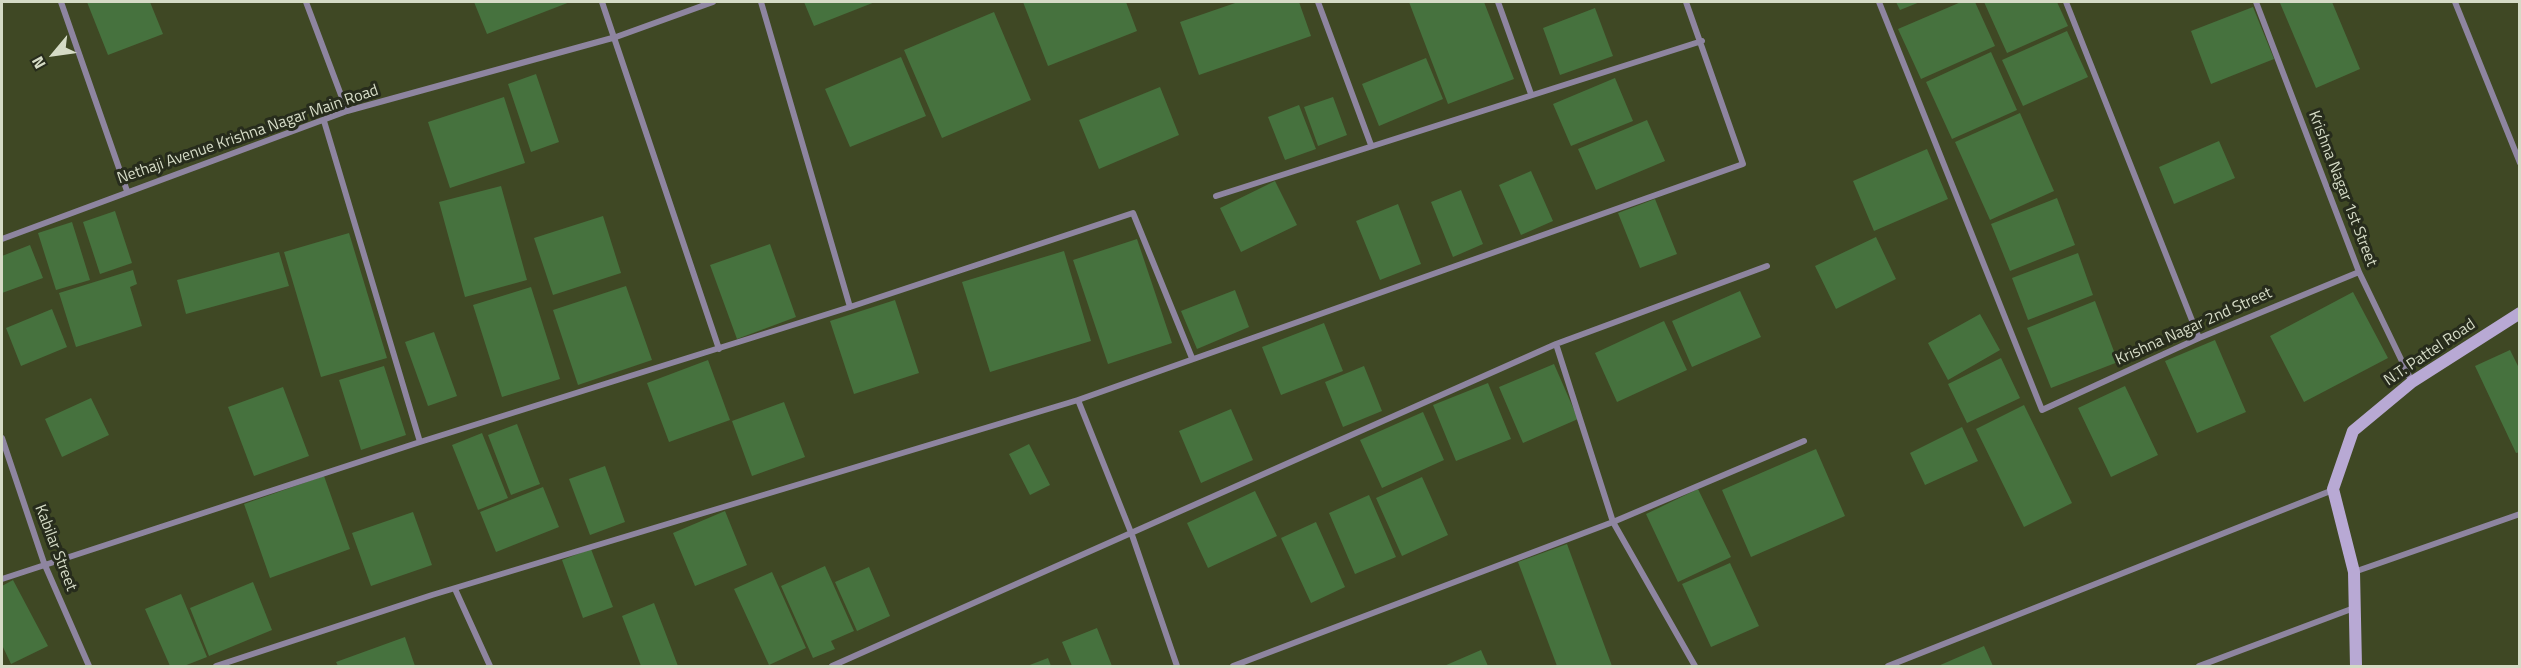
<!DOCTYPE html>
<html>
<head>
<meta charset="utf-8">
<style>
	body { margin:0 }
	#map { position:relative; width:2521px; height:668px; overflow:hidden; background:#3f4824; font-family:"Titillium Web",sans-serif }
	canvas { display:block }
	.frame { position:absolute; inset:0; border:3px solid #d5dbc6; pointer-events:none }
	.north { position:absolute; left:24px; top:24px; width:60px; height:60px; -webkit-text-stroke:4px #272c1c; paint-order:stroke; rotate:241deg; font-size:16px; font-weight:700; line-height:24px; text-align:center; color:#d5dbc6 }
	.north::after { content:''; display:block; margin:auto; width:21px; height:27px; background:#d5dbc6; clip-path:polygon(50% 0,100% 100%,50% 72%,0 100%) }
</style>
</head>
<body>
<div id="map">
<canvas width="2521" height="668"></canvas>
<div class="frame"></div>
<div class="north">N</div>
</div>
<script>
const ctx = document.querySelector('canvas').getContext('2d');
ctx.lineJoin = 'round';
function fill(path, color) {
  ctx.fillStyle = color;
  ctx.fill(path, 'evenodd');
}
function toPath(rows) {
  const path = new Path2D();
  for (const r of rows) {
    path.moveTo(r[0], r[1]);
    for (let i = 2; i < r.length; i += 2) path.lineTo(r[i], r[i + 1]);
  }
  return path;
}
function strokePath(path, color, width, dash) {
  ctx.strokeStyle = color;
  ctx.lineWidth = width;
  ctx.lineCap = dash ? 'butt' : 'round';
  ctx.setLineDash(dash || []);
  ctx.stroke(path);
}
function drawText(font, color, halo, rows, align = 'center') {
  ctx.font = font + ' "Titillium Web",sans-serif';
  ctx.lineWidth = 6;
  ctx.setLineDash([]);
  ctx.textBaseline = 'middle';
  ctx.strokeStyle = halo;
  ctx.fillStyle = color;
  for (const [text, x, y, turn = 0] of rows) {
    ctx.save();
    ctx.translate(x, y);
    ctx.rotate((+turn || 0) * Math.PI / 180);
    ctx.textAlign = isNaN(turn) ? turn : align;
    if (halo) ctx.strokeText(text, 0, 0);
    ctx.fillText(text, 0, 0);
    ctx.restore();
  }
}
fill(toPath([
	[87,2,150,2,163,34,108,55],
	[474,2,570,2,487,34],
	[804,2,875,2,814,26],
	[1023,2,1126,2,1137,31,1048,66],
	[1238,2,1299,2,1311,36,1199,75,1180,22],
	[1409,2,1484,2,1514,79,1448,104],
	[1896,2,1920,2,1900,10],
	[1961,2,1975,2,1995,46,1921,79,1898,29],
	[1984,2,2057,2,2068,26,2007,53],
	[2283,2,2332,2,2360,69,2316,88,2280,3],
	[2253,7,2274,59,2211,84,2191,31],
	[1595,8,1613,56,1560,75,1543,28],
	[994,12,1031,100,942,138,904,50],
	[2067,31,2088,77,2023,106,2002,60],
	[1991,52,2017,110,1952,139,1926,82],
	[901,57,926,116,850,147,825,89],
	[1426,58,1443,99,1379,126,1362,84],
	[536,74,559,142,531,152,508,84],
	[1615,78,1633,121,1571,146,1553,104],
	[1160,87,1179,135,1099,169,1079,120],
	[504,97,525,163,450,188,428,122],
	[1333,97,1347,135,1318,146,1304,107],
	[1299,105,1316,149,1285,160,1268,117],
	[2020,113,2054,191,1990,220,1955,142],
	[1647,120,1665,161,1596,190,1578,149],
	[2219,141,2235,178,2174,204,2159,167],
	[1927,149,1948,199,1874,231,1853,181],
	[1531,171,1553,221,1521,235,1499,185],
	[1275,181,1297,225,1241,252,1220,208],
	[501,186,527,280,465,297,439,202],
	[1461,190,1483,244,1453,257,1431,202],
	[2057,198,2075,245,2010,271,1991,224],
	[1655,199,1677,254,1640,268,1618,213],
	[1398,204,1421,264,1380,280,1356,221],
	[115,211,132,263,100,274,83,222],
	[603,216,621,273,553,295,534,238],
	[72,222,90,280,56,290,38,233],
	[349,233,387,358,321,377,284,252],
	[1876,237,1896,279,1836,309,1815,266],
	[1137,239,1172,343,1108,364,1073,260],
	[770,244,796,317,737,339,710,265],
	[30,245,43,278,2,293,2,256],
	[1064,251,1091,341,990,372,962,282],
	[279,252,289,286,186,314,177,280],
	[2078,253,2093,295,2028,320,2012,278],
	[133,270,137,284,130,287,142,326,76,347,59,293],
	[626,286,652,360,578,385,553,310],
	[531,287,560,379,502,397,473,305],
	[1235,290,1249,327,1197,349,1181,311],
	[1740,291,1761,337,1692,367,1672,321],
	[2353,292,2388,358,2304,402,2270,336],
	[895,300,919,373,854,394,830,321],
	[2095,301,2118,362,2051,388,2027,328],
	[52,309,67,347,21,366,6,328],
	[1980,314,2000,350,1948,380,1928,343],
	[1664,321,1687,370,1617,402,1595,353],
	[1324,323,1343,371,1281,395,1262,347],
	[434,332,457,396,428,406,405,342],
	[2215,340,2246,412,2197,433,2165,361],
	[2510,350,2520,370,2520,452,2516,453,2475,366],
	[2001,358,2020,398,1967,423,1948,384],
	[708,360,730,420,669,442,647,383],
	[1554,364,1578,419,1523,443,1499,387],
	[384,366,406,435,361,450,339,380],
	[1364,366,1382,411,1343,427,1325,382],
	[1488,383,1511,439,1456,461,1433,405],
	[2125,386,2158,455,2111,477,2078,408],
	[283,387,309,456,254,476,228,407],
	[91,398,109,435,62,457,45,419],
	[784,402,805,457,752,476,732,421],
	[2024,405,2072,503,2024,527,1976,429],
	[1231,409,1253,460,1201,483,1179,431],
	[1423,412,1444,460,1382,488,1360,440],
	[517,424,540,484,511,495,488,435],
	[1962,427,1978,461,1925,485,1910,453],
	[482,433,508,498,478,510,452,445],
	[1029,444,1050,485,1030,495,1009,454],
	[1816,449,1845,516,1751,557,1722,490],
	[605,466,625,522,590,535,569,479],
	[324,476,350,549,270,578,244,504],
	[1422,477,1448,535,1402,556,1376,498],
	[543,487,559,527,496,552,480,512],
	[1698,489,1731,557,1678,582,1646,514],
	[1255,491,1277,536,1208,568,1187,523],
	[1369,495,1396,557,1355,574,1329,513],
	[725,511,747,565,695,586,673,533],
	[413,512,432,565,371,586,352,533],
	[1316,522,1345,587,1311,603,1281,538],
	[1567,544,1612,666,1557,666,1518,562],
	[591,549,613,607,583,618,562,560],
	[1730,563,1759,626,1711,647,1682,584],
	[825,566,854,631,831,641,835,649,813,658,781,586],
	[869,567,890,616,857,631,835,582],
	[772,572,806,648,769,665,734,589],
	[13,580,48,646,11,664,2,645,2,586],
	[253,582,272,630,209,656,190,608],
	[181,594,207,657,184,666,170,666,145,609],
	[654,603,678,666,641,666,622,616],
	[1097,628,1112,666,1072,666,1062,642],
	[405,637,415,666,338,666,336,662],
	[1984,646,1993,666,1938,666],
	[1481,650,1488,666,1444,666],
	[1048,658,1051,666,1027,666]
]), '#46723e');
strokePath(toPath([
	[61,2,127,191],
	[306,2,347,111],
	[602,2,719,349],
	[761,2,850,307],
	[1318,2,1371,145],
	[1498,2,1531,94],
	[1879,2,2042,410,2199,338,2359,272],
	[2066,2,2199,338],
	[2256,2,2359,272,2412,382],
	[2455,2,2520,163],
	[324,121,420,442],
	[1216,196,1702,41],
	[2,239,347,111,616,37,713,2],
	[1556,344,1613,522,1695,666],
	[1078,400,1132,535,1177,666],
	[2,438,44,563,89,666],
	[2354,572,2520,514],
	[2,579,420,442,850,307,1133,213,1192,358],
	[455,589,490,666],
	[216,666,432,595,1078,400,1743,164,1686,2],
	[832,666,1556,344,1767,266],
	[1233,666,1613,522,1804,441],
	[1888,666,2333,490],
	[2199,666,2354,608]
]), '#8e85a0', 6);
strokePath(toPath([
	[2356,666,2354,572,2333,489,2353,431,2412,382,2520,313]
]), '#b8a9d4', 12);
drawText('16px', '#d5dbc6', '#272c1c', [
	["Nethaji Avenue Krishna Nagar Main Road",248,135,-19],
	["Krishna Nagar 1st Street",2342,189,69],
	["Krishna Nagar 2nd Street",2194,327,-24],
	["N.T. Pattel Road",2430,353,-34],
	["Kabilar Street",55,548,69]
]);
</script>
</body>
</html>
